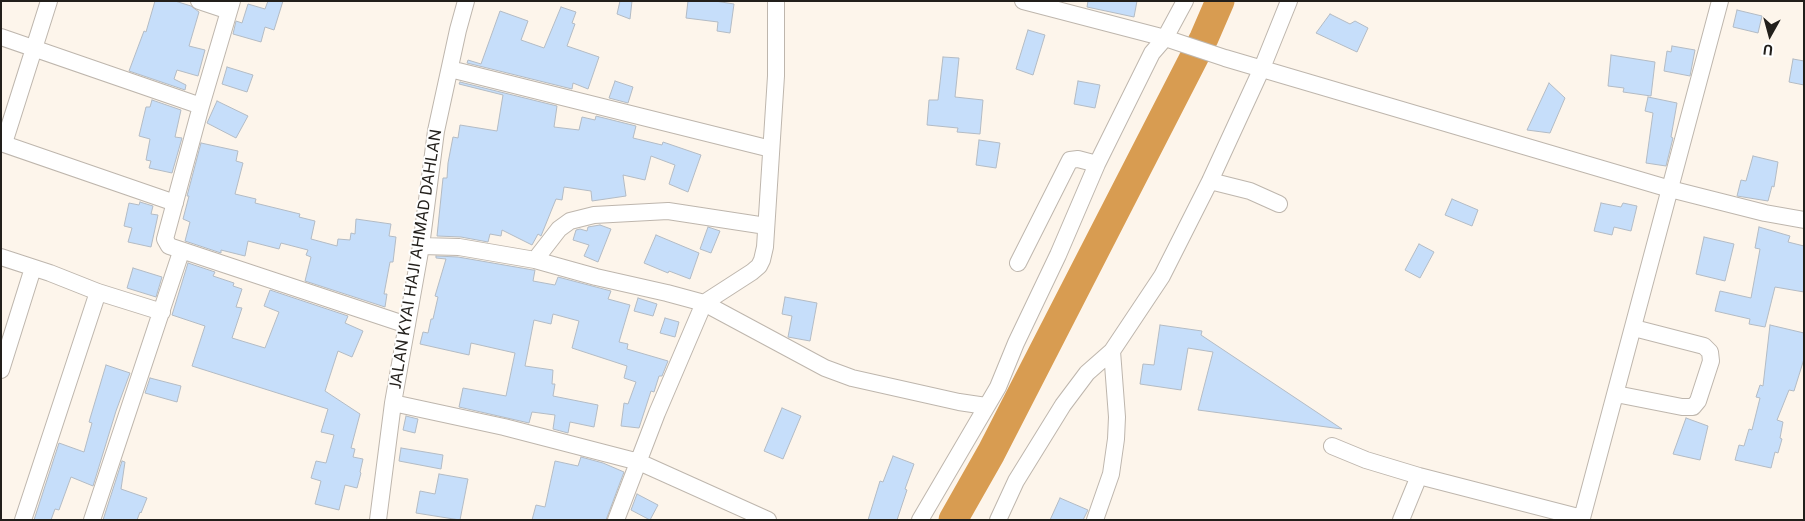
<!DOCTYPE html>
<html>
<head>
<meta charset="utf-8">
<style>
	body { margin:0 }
	#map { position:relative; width:1805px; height:521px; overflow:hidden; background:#fdf5eb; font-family:"Public Sans",sans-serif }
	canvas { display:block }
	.frame { position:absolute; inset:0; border:2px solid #221f1b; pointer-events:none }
	.north { position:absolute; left:1745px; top:10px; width:50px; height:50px; -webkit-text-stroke:4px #fff; paint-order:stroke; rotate:187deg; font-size:14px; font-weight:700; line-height:20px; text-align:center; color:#221f1b }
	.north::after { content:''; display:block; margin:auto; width:18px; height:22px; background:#221f1b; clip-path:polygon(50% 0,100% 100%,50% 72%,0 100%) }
</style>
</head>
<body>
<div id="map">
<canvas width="1805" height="521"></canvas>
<div class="frame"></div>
<div class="north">U</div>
</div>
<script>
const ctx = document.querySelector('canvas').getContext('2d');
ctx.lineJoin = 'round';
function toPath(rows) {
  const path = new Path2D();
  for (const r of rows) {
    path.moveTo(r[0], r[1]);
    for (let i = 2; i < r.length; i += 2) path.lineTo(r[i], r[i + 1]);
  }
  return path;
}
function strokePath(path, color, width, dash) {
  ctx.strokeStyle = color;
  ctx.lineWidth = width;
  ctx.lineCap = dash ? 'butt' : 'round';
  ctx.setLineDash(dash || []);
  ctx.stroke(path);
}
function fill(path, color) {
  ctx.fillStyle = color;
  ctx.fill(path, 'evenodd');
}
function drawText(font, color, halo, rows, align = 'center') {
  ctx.font = font + ' "Public Sans",sans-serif';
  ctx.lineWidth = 4;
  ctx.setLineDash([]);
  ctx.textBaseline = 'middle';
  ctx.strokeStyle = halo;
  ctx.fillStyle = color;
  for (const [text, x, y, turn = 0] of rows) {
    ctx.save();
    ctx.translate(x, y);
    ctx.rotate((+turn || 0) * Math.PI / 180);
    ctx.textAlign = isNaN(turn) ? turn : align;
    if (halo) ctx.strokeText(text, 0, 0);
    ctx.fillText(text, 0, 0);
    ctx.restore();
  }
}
strokePath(toPath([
	[953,520,991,453,1204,38,1220,1]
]), '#d89c51', 29);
const building = toPath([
	[155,1,175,1,191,6,199,12,189,46,205,50,198,76,177,70,174,79,186,85,185,90,129,71,144,31,146,32,155,1],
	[268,1,283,1,274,30,265,27,261,42,233,34,236,21,242,23,248,4,265,9,268,1],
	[620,1,632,1,630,19,617,14,620,1],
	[688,1,715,1,734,4,730,33,717,31,718,22,686,18,688,1],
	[1088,1,1137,1,1134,17,1087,7,1088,1],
	[561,7,576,12,572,23,575,24,567,46,599,57,588,89,573,83,572,89,467,63,468,60,481,64,500,11,528,21,521,40,544,48,561,7],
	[1737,10,1762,16,1758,33,1733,27,1737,10],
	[1330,14,1350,24,1355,21,1368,28,1357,52,1316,33,1330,14],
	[1028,30,1045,35,1033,75,1016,69,1028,30],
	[1672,46,1695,50,1690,76,1664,71,1667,51,1671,52,1672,46],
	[1611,55,1655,62,1651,96,1623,92,1624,88,1608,86,1611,55],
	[943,57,959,58,955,97,983,100,980,134,957,132,958,128,927,125,929,100,938,100,943,57],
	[1793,59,1804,61,1804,85,1789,82,1793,59],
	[227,67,253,75,247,92,222,84,227,67],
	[615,81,633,87,628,103,609,98,615,81],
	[1078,81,1100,85,1095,108,1074,104,1078,81],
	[460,82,557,106,554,127,579,130,582,117,595,120,596,116,636,126,633,138,662,145,663,142,701,155,688,192,669,184,675,165,651,156,645,180,623,175,626,196,592,201,591,191,564,187,562,200,556,199,541,236,538,234,532,245,502,230,501,236,490,234,488,242,461,237,437,236,443,178,447,178,448,163,453,137,458,138,460,125,497,131,503,95,459,84,460,82],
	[1549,83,1565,98,1550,133,1527,130,1549,83],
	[1648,97,1677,103,1671,137,1673,138,1666,166,1646,163,1653,113,1645,111,1648,97],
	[152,100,181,110,175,137,182,138,172,173,149,168,151,161,146,160,150,139,139,136,146,107,150,107,152,100],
	[217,101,248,116,236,138,207,123,217,101],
	[979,140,1000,143,996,168,976,165,979,140],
	[201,143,238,151,236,161,243,163,235,194,256,199,255,203,300,214,299,217,315,221,311,239,337,246,338,239,350,240,351,233,355,234,356,219,391,224,389,236,396,237,393,262,390,262,384,294,387,294,385,307,305,281,311,257,306,255,308,250,281,243,279,249,248,241,245,256,221,250,221,253,185,241,190,222,183,219,189,196,187,196,201,143],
	[1753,156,1778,162,1774,187,1772,186,1768,201,1737,196,1741,180,1746,181,1753,156],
	[1452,199,1478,210,1472,226,1445,215,1452,199],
	[140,202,153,206,151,214,158,215,151,247,128,242,132,228,124,226,129,203,139,205,140,202],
	[1601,203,1621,207,1623,203,1637,206,1631,231,1614,227,1612,235,1594,231,1601,203],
	[600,225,611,229,598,262,584,256,589,245,573,240,576,230,580,229,587,231,588,227,600,225],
	[708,227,720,231,711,253,700,249,708,227],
	[1759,227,1790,236,1788,242,1804,246,1804,292,1775,287,1765,327,1749,324,1750,319,1715,311,1720,291,1751,298,1760,249,1755,248,1759,227],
	[656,235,699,253,690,279,669,271,668,273,644,263,656,235],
	[1704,237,1734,244,1725,281,1696,274,1704,237],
	[1419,244,1434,252,1420,278,1405,270,1419,244],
	[436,256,458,257,533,270,535,270,533,281,555,285,558,277,611,291,608,299,630,305,619,342,628,344,627,349,668,361,662,376,659,376,654,392,651,391,639,428,621,426,624,403,628,404,636,382,624,378,627,366,572,348,579,321,553,314,551,324,534,320,525,366,553,370,552,384,555,384,553,396,598,405,594,427,570,422,568,433,553,429,555,415,532,412,529,423,459,407,463,388,506,396,515,353,471,343,469,355,420,344,423,332,428,333,431,319,433,319,438,297,435,296,446,259,436,258,436,256],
	[188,263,215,272,213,276,234,283,233,286,242,289,236,307,242,308,232,338,265,348,279,312,264,306,270,290,348,316,345,323,363,331,352,357,338,351,325,391,360,414,351,448,355,449,353,457,363,459,360,472,361,473,357,488,345,485,339,510,315,504,321,481,311,478,316,461,326,463,334,435,321,432,328,409,192,366,205,326,172,315,188,263],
	[133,268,162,277,156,297,127,288,133,268],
	[785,297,817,303,810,341,788,337,792,316,782,314,785,297],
	[638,298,657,304,653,316,634,311,638,298],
	[665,318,679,322,675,337,660,333,665,318],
	[1160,325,1202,331,1201,335,1342,429,1198,410,1213,352,1188,348,1181,390,1140,384,1143,364,1154,365,1160,325],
	[1770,325,1804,333,1804,359,1794,391,1789,390,1777,420,1783,422,1780,438,1782,439,1778,453,1775,452,1771,468,1735,460,1739,445,1744,446,1749,429,1752,430,1760,398,1756,397,1760,385,1763,386,1770,325],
	[106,365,130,373,116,411,93,486,71,477,59,510,55,509,51,520,34,520,59,443,84,452,92,423,89,422,106,365],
	[150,378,181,386,177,402,145,393,150,378],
	[782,408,801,416,783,459,764,451,782,408],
	[406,416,418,419,415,433,403,430,406,416],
	[1686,418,1708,426,1700,460,1673,454,1686,418],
	[401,448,443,455,441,469,399,461,401,448],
	[893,456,914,464,905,489,907,490,897,520,868,520,880,481,883,482,893,456],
	[581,457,603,463,624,472,606,520,532,520,536,505,545,507,555,461,578,466,581,457],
	[122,461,125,462,121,489,147,498,141,513,140,512,137,520,103,520,122,461],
	[439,474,468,479,460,520,416,513,420,491,435,494,439,474],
	[637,494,658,505,650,520,631,510,637,494],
	[1060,498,1088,510,1083,520,1050,520,1060,498]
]);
fill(building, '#c6defa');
strokePath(building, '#b3bbc4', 1);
const minor = toPath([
	[199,1,229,11],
	[232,1,201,106,165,239,169,246,407,325],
	[776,1,776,76,765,247,762,260,759,266,752,272,704,303,825,368,852,378,959,402,986,406],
	[1023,1,1165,38,1225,58,1670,189,1765,213,1804,220],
	[1,37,201,106],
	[450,69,771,149],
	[1,143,175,203],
	[4,143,49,1],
	[1210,181,1250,191,1279,204],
	[421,246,459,247,535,260,596,277,667,293,704,303,657,413,616,520],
	[1,257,50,273,98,292,162,312],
	[535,260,559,229,570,221,594,215,668,211,766,226],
	[1018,263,1070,160,1078,159,1097,164],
	[1,370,33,268],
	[1616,394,1682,407,1693,407,1698,401,1711,361,1710,352,1704,346,1634,328],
	[393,403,504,427,639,462,768,520],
	[1332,446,1366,460,1419,476,1582,518,1720,1],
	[23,520,98,292],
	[92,520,181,252],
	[378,520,393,403,421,246,436,131,458,30,466,1],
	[920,520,998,387,1016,343,1058,255,1097,164,1152,53,1165,38,1185,1],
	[998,520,1016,481,1063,405,1087,373,1112,351,1162,276,1210,181,1262,68,1289,1],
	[1095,520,1111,474,1116,439,1117,417,1112,351],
	[1401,520,1419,476]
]);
strokePath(minor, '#beb6ad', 18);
strokePath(minor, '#fff', 16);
drawText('16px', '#221f1b', '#fff', [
	["JALAN KYAI HAJI AHMAD DAHLAN",416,259,-81]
]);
</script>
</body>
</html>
